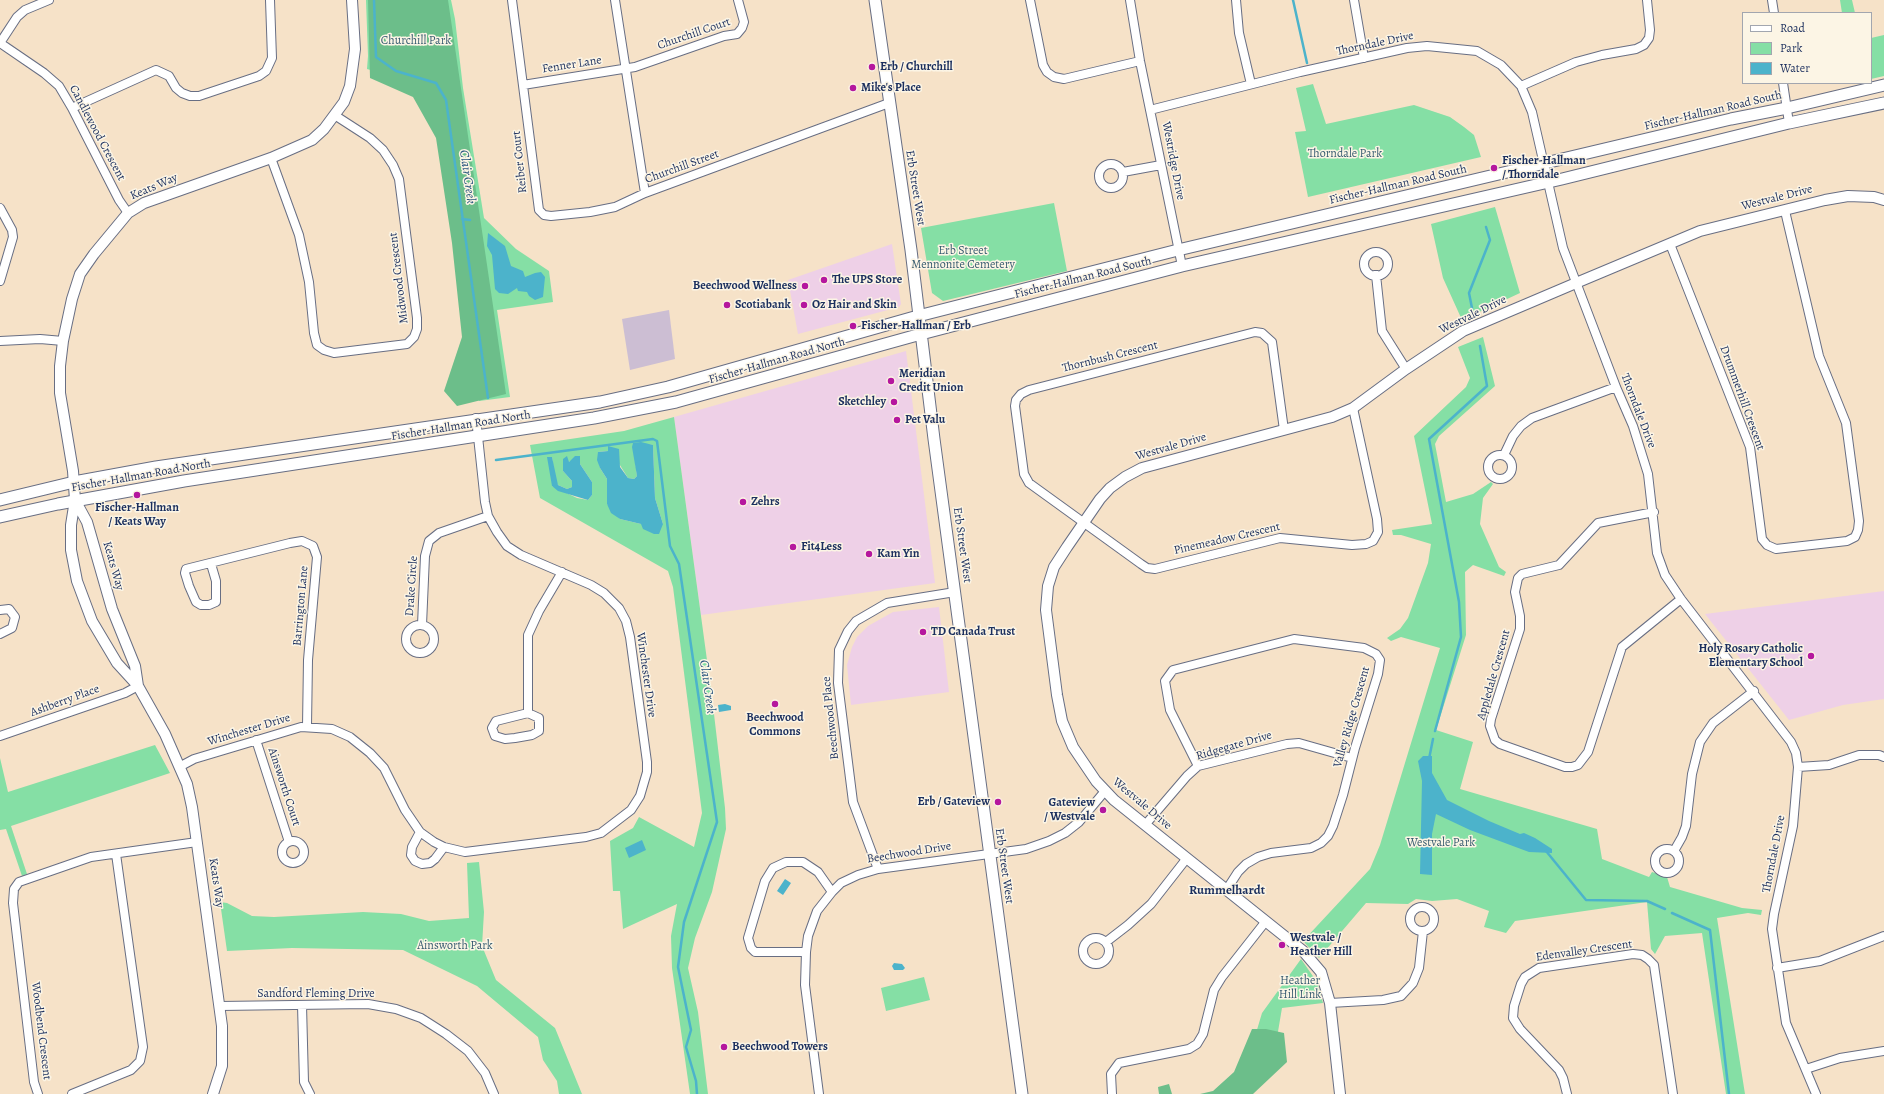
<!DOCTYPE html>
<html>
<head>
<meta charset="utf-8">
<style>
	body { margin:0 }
	#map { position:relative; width:1884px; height:1094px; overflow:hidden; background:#f6e2c8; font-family:Alegreya,serif }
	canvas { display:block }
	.legend { position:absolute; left:1742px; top:12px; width:130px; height:72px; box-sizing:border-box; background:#fcf5e5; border:1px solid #a2a6af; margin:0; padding:5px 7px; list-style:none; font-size:12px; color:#1b2f5e }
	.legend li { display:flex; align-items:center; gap:8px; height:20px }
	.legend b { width:20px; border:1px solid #a2a6af }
</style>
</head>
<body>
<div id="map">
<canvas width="1884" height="1094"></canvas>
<ul class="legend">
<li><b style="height:5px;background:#fff"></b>Road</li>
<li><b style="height:11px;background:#85dfa5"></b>Park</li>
<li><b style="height:11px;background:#4cb3cb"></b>Water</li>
</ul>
</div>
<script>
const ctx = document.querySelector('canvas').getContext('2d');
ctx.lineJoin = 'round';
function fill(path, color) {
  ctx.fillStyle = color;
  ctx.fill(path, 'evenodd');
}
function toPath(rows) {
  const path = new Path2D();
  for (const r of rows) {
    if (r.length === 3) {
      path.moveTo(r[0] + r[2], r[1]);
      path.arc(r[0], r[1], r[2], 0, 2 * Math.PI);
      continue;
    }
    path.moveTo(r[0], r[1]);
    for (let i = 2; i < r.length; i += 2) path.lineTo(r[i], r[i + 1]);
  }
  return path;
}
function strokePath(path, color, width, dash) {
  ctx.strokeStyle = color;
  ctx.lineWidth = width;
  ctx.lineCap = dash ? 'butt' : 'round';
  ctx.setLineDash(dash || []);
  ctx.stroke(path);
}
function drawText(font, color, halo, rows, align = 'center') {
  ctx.font = font + ' Alegreya,serif';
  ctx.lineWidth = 3;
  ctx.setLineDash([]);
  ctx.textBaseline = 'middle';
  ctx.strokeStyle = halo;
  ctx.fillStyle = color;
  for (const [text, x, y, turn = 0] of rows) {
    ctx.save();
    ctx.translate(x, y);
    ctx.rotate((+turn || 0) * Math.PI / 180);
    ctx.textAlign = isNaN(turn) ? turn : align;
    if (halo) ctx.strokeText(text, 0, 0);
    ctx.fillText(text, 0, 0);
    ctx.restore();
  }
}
fill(toPath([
	[892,244,901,304,899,307,798,334,788,280],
	[906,351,935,583,701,615,674,417],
	[1884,591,1884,699,1843,705,1789,720,1705,614],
	[939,607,949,692,851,705,847,665,852,647,857,637,868,626,893,612]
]), '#eed0e7');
fill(toPath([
	[669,310,675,359,630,370,622,319]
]), '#ccbed3');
fill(toPath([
	[366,0,451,0,455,19,463,88,484,218,516,249,549,271,553,302,497,310,510,397,479,401,445,120,398,78,367,69,368,56],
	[1840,0,1852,0,1855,13,1842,13],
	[1884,35,1884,76,1871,79,1871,38],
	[1313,84,1326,124,1414,105,1450,117,1464,127,1474,135,1481,157,1308,197,1295,132,1306,131,1296,88],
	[1054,203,1067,271,943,301,932,293,921,228],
	[1495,207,1520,293,1462,320,1443,278,1431,224],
	[1483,337,1495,386,1439,436,1435,444,1446,502,1473,494,1491,482,1493,484,1483,498,1480,524,1499,567,1506,572,1504,576,1473,565,1465,572,1466,635,1436,730,1473,742,1460,789,1597,829,1602,859,1649,877,1652,872,1667,877,1670,887,1742,908,1762,910,1761,915,1748,913,1717,918,1745,1094,1726,1094,1702,933,1665,936,1655,954,1651,949,1647,902,1515,921,1506,933,1484,927,1489,911,1457,899,1432,901,1416,899,1408,904,1366,903,1319,958,1303,941,1370,869,1380,845,1440,648,1401,637,1391,641,1387,638,1400,629,1408,618,1428,563,1431,544,1401,535,1393,535,1392,530,1432,524,1414,436,1466,387,1470,378,1458,347],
	[674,417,712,697,725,808,726,829,712,892,695,938,688,968,698,1012,708,1094,690,1094,672,968,671,936,677,904,623,929,620,891,613,891,610,841,633,828,639,817,694,847,702,813,673,587,668,571,540,498,530,445,624,431],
	[633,443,653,445,655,498,663,524,641,524,620,519,607,504,607,479,600,468,598,452,608,451,608,446,628,478,634,479,637,476],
	[552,457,555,480,558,485,567,489,572,487,572,481,563,471,563,459,569,462,580,457,580,464,592,482,592,495,588,500,577,498,552,486],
	[155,745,170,773,11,826,27,874,22,876,6,829,0,830,0,758,8,792],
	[479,862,484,912,482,946,496,980,555,1028,582,1094,559,1094,557,1081,543,1060,538,1037,477,986,403,950,292,948,227,951,220,902,227,903,252,916,274,917,363,912,401,914,429,921,469,918,467,863],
	[1301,959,1317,982,1323,1003,1282,1008,1272,1067,1214,1094,1237,1070,1250,1053,1262,1013],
	[924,977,930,1000,886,1011,881,988]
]), '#85dfa5');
fill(toPath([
	[368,0,448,0,506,394,457,406,444,391,462,337,452,243,436,138,413,97,370,78],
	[1252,1029,1266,1029,1284,1033,1287,1062,1253,1094,1200,1094,1213,1091,1234,1072],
	[1169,1084,1172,1094,1159,1094,1158,1087]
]), '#6cbe8a');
fill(toPath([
	[488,233,505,246,511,266,523,271,525,277,535,273,541,272,545,277,543,297,535,300,529,296,527,292,518,291,517,288,508,294,499,293,495,289,492,255,487,246],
	[641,442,653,445,655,498,663,524,659,534,654,534,643,529,641,524,620,519,611,513,607,504,607,479,600,468,597,460,598,452,608,451,608,446,619,449,620,467,628,478,634,479,637,476,632,447,633,443],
	[567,456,569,462,575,456,580,456,580,464,592,482,592,495,588,500,558,491,552,486,547,457,552,457,558,485,567,489,572,487,572,481,563,471,563,459],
	[725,704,731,706,731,710,719,712,718,705],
	[1423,756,1432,756,1432,773,1447,800,1489,821,1520,834,1524,833,1535,838,1552,849,1552,853,1529,852,1470,830,1436,814,1432,834,1432,875,1420,874,1422,781,1418,761],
	[642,840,646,850,629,858,625,848],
	[785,879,791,883,783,895,777,891],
	[894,963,902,964,905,968,903,970,894,970,892,966]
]), '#4cb3cb');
strokePath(toPath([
	[374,0,376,57,396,71,436,83,446,100,488,398],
	[1293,0,1307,63],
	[462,219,470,220],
	[1472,308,1469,293,1490,240,1486,227],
	[496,460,653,439,657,441,670,546,679,564,717,822,684,922,678,967,691,1030,686,1047,696,1081,697,1094],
	[1435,731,1461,637,1459,602,1429,439,1487,386,1480,346],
	[1429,759,1433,739],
	[1546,851,1586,900,1647,901,1665,909],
	[1672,913,1710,930,1729,1094]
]), '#4cb3cb', 2.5);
const minor = toPath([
	[512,0,539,210,544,215,551,216,590,212,615,207,645,193],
	[615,0,645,193,889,103],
	[1030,0,1043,65,1047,72,1054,77,1064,79,1140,61],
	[1130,0,1140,61,1182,266],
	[1236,0,1239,33,1251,84],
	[1354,0,1364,58],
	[1772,0,1774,13],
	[0,43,44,73,59,86,72,108,119,200,128,213],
	[0,43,17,17,25,10,49,0],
	[1783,83,1789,123],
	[523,85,635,67,724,36,737,34,742,28,744,22,738,0],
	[1521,86,1576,62,1602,55,1636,49,1644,45,1649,38,1650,30,1647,0],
	[72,108,156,70,169,76,176,88,182,93,190,96,199,96,259,76,266,71,272,58,270,0],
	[1150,110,1300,72,1407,48,1427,46,1477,51,1501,65,1521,86,1532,112,1563,248,1616,387,1633,426,1648,474,1657,553,1665,575,1681,599,1791,742,1796,753,1798,767,1793,826,1774,914,1772,929,1786,1023,1816,1094],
	[271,158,299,235,309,282,314,333,317,345,324,350,334,353,407,344,414,337,417,329,417,318,399,179,393,165,383,150,370,138,336,116],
	[1111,176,12],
	[1123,172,1161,165],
	[0,208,12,230,13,237,0,281],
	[1670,244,1750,447,1762,539,1767,545,1776,549,1847,541,1855,537,1858,530,1859,521,1846,423,1819,356,1785,211],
	[1376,264,12],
	[1376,275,1382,331,1406,369],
	[0,341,40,339,63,341],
	[1284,430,1272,342,1262,333,1255,332,1029,390,1021,394,1016,400,1015,406,1024,474,1029,483,1141,564,1147,568,1155,569,1280,538,1352,545,1366,544,1373,541,1378,532,1377,519,1353,408],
	[1500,467,12],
	[1504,455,1513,436,1521,426,1532,418,1616,387],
	[1654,512,1598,523,1559,565,1522,574,1518,578,1515,592,1520,616,1520,629,1491,719,1490,726,1495,740,1500,744,1565,767,1572,767,1578,765,1588,752,1622,647,1681,599],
	[211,564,216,581,216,602,209,605,201,605,196,602,189,586,185,573,186,569,290,543,302,541,313,546,317,557,308,660,307,726],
	[0,610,9,609,15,617,12,628,0,634],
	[420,639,14],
	[422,625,425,556,429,541,439,533,488,516],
	[528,713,528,635,539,611,562,572],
	[528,713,539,718,539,731,532,735,515,738,505,739,495,736,492,728,496,721,528,713],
	[0,736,125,693,138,686],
	[256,740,289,842],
	[1198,766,1170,710,1165,681,1173,670,1294,639,1364,648,1376,654,1380,660,1378,674,1355,748,1343,795,1333,826,1328,836,1321,843,1311,848,1271,853,1258,857,1246,864,1238,872,1227,889],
	[179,767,194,759,301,727,332,729,350,737,370,753,384,768,405,810,420,832,434,842,444,847,465,852,586,837,601,833,631,810,640,796,647,772,647,762,630,637,626,621,619,608,604,593,591,585,521,555,507,546,497,532,488,516,485,502,476,418],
	[1798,767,1829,765,1859,755,1879,755,1884,757],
	[1145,825,1187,776,1198,766,1287,744,1299,743,1352,758],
	[420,832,412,847,411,855,415,861,422,864,430,863,435,859,444,847],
	[293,852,11],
	[1667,861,12],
	[1674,851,1682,837,1686,826,1692,774,1700,742,1713,723,1754,691],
	[878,869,853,802,838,683,839,650,848,631,856,621,887,603,955,592],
	[1422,919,12],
	[1096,951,13],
	[1106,942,1128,925,1151,904,1187,858],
	[806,952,755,952,751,948,748,938,765,881,773,868,786,862,803,862,818,872,832,892],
	[1777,968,1820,961,1884,936],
	[1330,1003,1383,1000,1401,996,1413,983,1419,968,1423,931],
	[302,1005,304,1082,310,1094],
	[220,1006,368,1004,396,1009,421,1018,446,1034,468,1051,485,1073,494,1094],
	[1806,1069,1840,1058,1884,1051],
	[38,1094,34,1082,13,903,14,889,19,882,91,857,197,842],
	[72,1094,131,1070,140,1061,143,1047,116,854],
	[819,1094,805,985,806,952,808,936,817,911,832,892,841,883,858,875,878,869,1026,849,1049,841,1065,833,1079,822,1105,791],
	[1112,1094,1111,1074,1119,1063,1189,1049,1197,1044,1203,1034,1214,990,1222,977,1266,921],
	[1567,1094,1563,1078,1559,1070,1520,1029,1513,1018,1514,1006,1521,984,1525,977,1539,968,1633,954,1642,955,1648,959,1654,965,1655,972,1673,1094]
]);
const tertiary = toPath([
	[75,500,87,522,112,609,135,666,138,686],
	[213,1094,222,1066,222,1026,192,807,187,784,165,734,138,686,117,663,92,621,77,581,71,550,71,525,75,500,73,471,60,393,60,366,63,341,72,299,80,274,94,254,128,213,144,203,161,197,271,158,312,140,324,129,344,102,350,86,355,49,352,0],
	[1340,1094,1330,1003,1321,972,1303,951,1114,800,1096,781,1073,747,1062,721,1057,695,1046,610,1048,586,1054,567,1067,547,1100,499,1110,488,1125,477,1142,468,1332,417,1353,408,1406,369,1463,331,1576,283,1700,231,1825,200,1848,196,1874,197,1884,200]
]);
const secondary = toPath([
	[875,0,911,250,934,439,1022,1094],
	[0,500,74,482,156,467,600,402,668,387,918,316,1178,250,1731,119,1787,108,1884,85],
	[0,517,58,504,184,481,594,418,676,402,921,334,1182,266,1562,179,1789,123,1884,103]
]);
strokePath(minor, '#686e83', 10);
strokePath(tertiary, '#686e83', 12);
strokePath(secondary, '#686e83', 13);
strokePath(minor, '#fff', 8);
strokePath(tertiary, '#fff', 10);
strokePath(secondary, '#fff', 11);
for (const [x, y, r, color] of [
	[872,67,4,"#b5179e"],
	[853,88,4,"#b5179e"],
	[1494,168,4,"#b5179e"],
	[824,280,4,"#b5179e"],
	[805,286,4,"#b5179e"],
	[727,305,4,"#b5179e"],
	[804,305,4,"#b5179e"],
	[853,326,4,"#b5179e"],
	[891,381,4,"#b5179e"],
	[894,402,4,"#b5179e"],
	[897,420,4,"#b5179e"],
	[137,495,4,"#b5179e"],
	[743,502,4,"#b5179e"],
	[793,547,4,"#b5179e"],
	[869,554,4,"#b5179e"],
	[923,632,4,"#b5179e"],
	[1811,656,4,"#b5179e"],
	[775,704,4,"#b5179e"],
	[998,802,4,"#b5179e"],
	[1103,810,4,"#b5179e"],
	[1282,945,4,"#b5179e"],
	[724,1047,4,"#b5179e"]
]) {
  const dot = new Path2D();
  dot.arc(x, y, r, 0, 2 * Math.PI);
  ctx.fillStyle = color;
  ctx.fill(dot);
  strokePath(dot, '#fcf5e5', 1.5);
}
drawText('12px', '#1b2f5e', '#fcf5e5', [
	["Churchill Court",694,34,-19],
	["Thorndale Drive",1375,44,-12],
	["Fenner Lane",572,65,-9],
	["Fischer-Hallman Road South",1713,111,-13],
	["Candlewood Crescent",97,133,62],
	["Westridge Drive",1173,161,79],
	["Reiber Court",520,162,-96],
	["Churchill Street",682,167,-20],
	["Fischer-Hallman Road South",1398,185,-13],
	["Keats Way",154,187,-23],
	["Erb Street West",915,188,81],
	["Westvale Drive",1777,198,-14],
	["Midwood Crescent",399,278,-97],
	["Fischer-Hallman Road South",1083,278,-14],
	["Westvale Drive",1473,315,-26],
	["Thornbush Crescent",1110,357,-14],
	["Fischer-Hallman Road North",777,361,-16],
	["Drummerhill Crescent",1742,398,70],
	["Thorndale Drive",1638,411,69],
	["Fischer-Hallman Road North",461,426,-9],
	["Westvale Drive",1171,447,-16],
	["Fischer-Hallman Road North",141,476,-10],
	["Pinemeadow Crescent",1227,539,-13],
	["Erb Street West",962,545,82],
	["Keats Way",113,566,74],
	["Drake Circle",412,586,-86],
	["Barrington Lane",301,606,-85],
	["Winchester Drive",646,675,82],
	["Appledale Crescent",1494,675,-74],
	["Ashberry Place",65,701,-20],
	["Valley Ridge Crescent",1352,717,-74],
	["Beechwood Place",831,718,-96],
	["Winchester Drive",249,730,-17],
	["Ridgegate Drive",1234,746,-16],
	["Ainsworth Court",284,787,72],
	["Westvale Drive",1142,804,40],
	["Beechwood Drive",909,853,-9],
	["Thorndale Drive",1774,854,-79],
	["Erb Street West",1004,866,82],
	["Keats Way",216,883,82],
	["Edenvalley Crescent",1584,951,-8],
	["Sandford Fleming Drive",316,994],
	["Woodbend Crescent",41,1031,83]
]);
drawText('12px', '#365b70', '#fcf5e5', [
	["Churchill Park",416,41],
	["Thorndale Park",1345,154],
	["Erb Street",963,251],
	["Mennonite Cemetery",963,265],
	["Westvale Park",1441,843],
	["Ainsworth Park",455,946],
	["Heather",1300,981],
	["Hill Link",1300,995]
]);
drawText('bold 12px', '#1b2f5e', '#fcf5e5', [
	["Erb / Churchill",880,67],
	["Mike's Place",861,88],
	["Fischer-Hallman",1502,161],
	["/ Thorndale",1502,175],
	["The UPS Store",832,280],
	["Beechwood Wellness",797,286,"right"],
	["Scotiabank",735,305],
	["Oz Hair and Skin",812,305],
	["Fischer-Hallman / Erb",861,326],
	["Meridian",899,374],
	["Credit Union",899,388],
	["Sketchley",886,402,"right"],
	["Pet Valu",905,420],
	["Zehrs",751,502],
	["Fischer-Hallman",137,508,"center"],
	["/ Keats Way",137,522,"center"],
	["Fit4Less",801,547],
	["Kam Yin",877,554],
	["TD Canada Trust",931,632],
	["Holy Rosary Catholic",1803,649,"right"],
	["Elementary School",1803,663,"right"],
	["Beechwood",775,718,"center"],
	["Commons",775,732,"center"],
	["Erb / Gateview",990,802,"right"],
	["Gateview",1095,803,"right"],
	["/ Westvale",1095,817,"right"],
	["Westvale /",1290,938],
	["Heather Hill",1290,952],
	["Beechwood Towers",732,1047]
], 'left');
drawText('italic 13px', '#2a577f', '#fcf5e5', [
	["Clair Creek",467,177,82],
	["Clair Creek",707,687,82]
]);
drawText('bold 13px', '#1b2f5e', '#fcf5e5', [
	["Rummelhardt",1227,891]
]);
</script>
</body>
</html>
